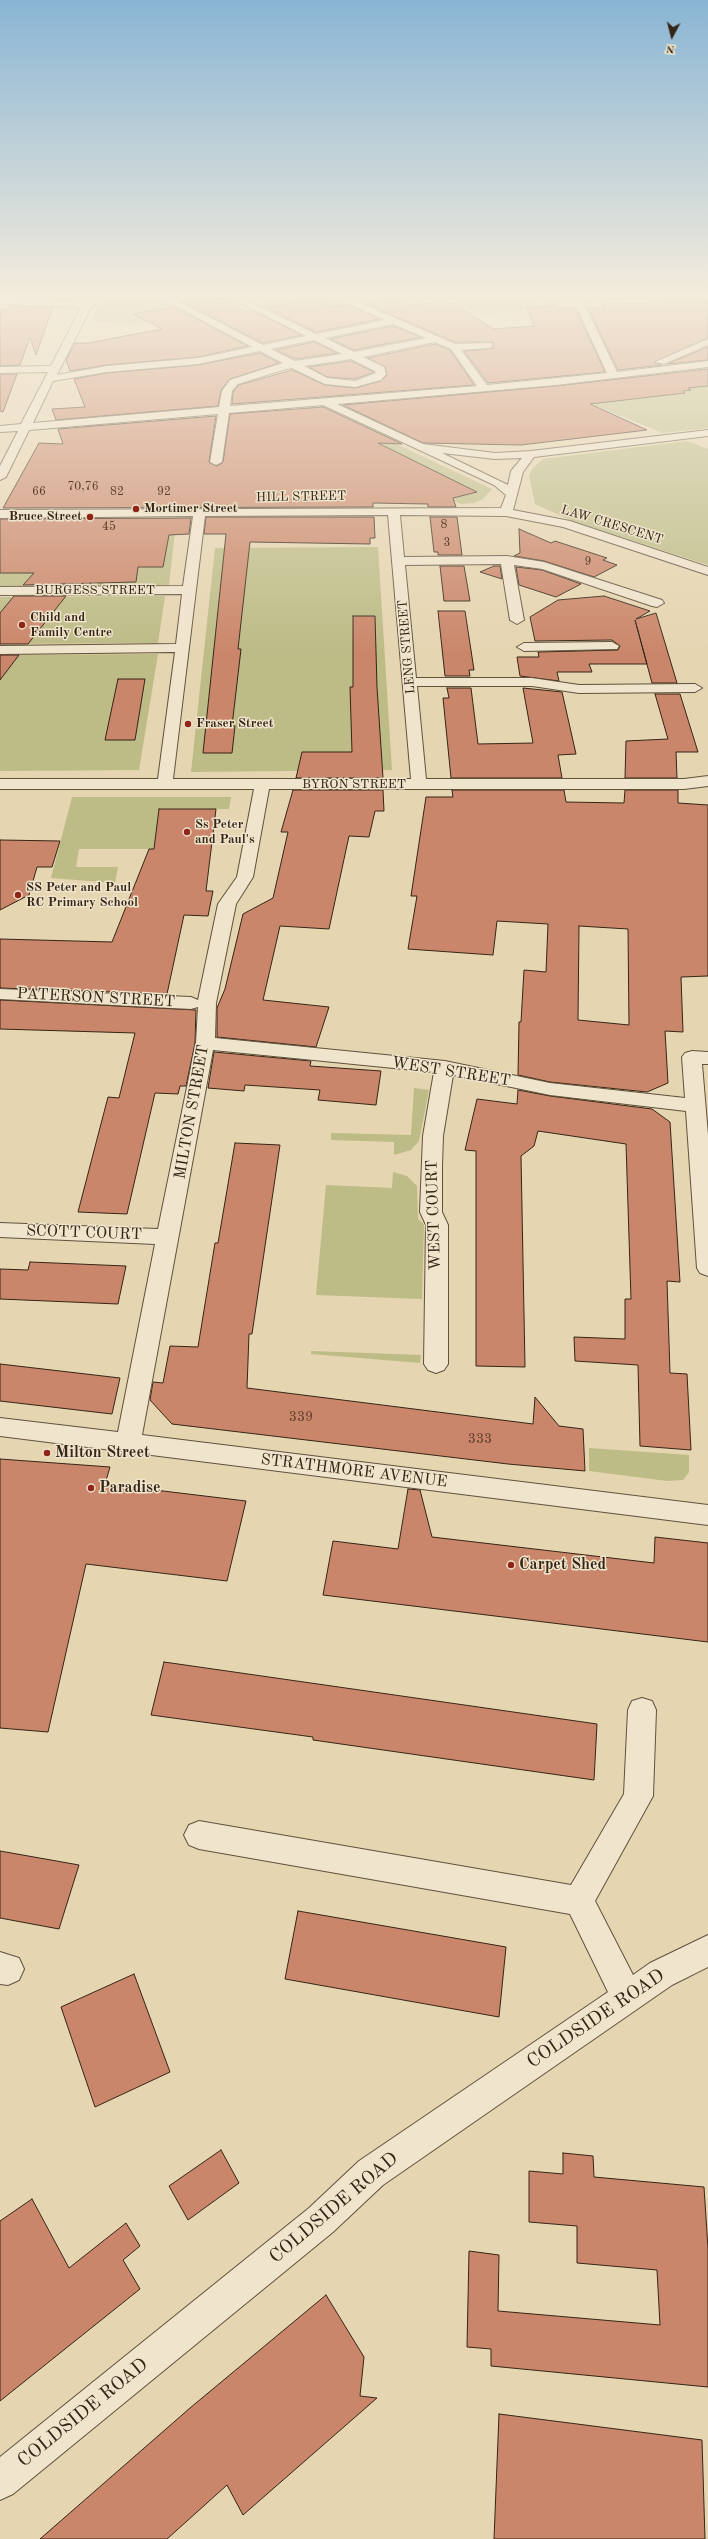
<!DOCTYPE html>
<html>
<head>
<meta charset="utf-8">
<style>
	body { margin:0 }
	#map { position:relative; width:708px; height:2539px; overflow:hidden; background:#e6d5b1; font-family:"Old Standard TT",serif }
	canvas { display:block }
	.north { position:absolute; left:652px; top:16px; width:40px; height:40px; -webkit-text-stroke:3px #efe4cc; paint-order:stroke; rotate:187deg; font-size:11px; font-weight:700; line-height:16px; text-align:center; color:#352516 }
	.north::after { content:''; display:block; margin:auto; width:14px; height:18px; background:#352516; clip-path:polygon(50% 0,100% 100%,50% 72%,0 100%) }
</style>
</head>
<body>
<div id="map">
<canvas width="708" height="2539"></canvas>
<div class="north">N</div>
</div>
<script>
const ctx = document.querySelector('canvas').getContext('2d');
ctx.lineJoin = 'round';
function fill(path, color) {
  ctx.fillStyle = color;
  ctx.fill(path, 'evenodd');
}
function toPath(rows) {
  const path = new Path2D();
  for (const r of rows) {
    path.moveTo(r[0], r[1]);
    for (let i = 2; i < r.length; i += 2) path.lineTo(r[i], r[i + 1]);
  }
  return path;
}
function strokePath(path, color, width, dash) {
  ctx.strokeStyle = color;
  ctx.lineWidth = width;
  ctx.lineCap = dash ? 'butt' : 'round';
  ctx.setLineDash(dash || []);
  ctx.stroke(path);
}
function drawText(font, color, halo, rows, align = 'center') {
  ctx.font = font + ' "Old Standard TT",serif';
  ctx.lineWidth = 3;
  ctx.setLineDash([]);
  ctx.textBaseline = 'middle';
  ctx.strokeStyle = halo;
  ctx.fillStyle = color;
  for (const [text, x, y, turn = 0] of rows) {
    ctx.save();
    ctx.translate(x, y);
    ctx.rotate((+turn || 0) * Math.PI / 180);
    ctx.textAlign = isNaN(turn) ? turn : align;
    if (halo) ctx.strokeText(text, 0, 0);
    ctx.fillText(text, 0, 0);
    ctx.restore();
  }
}
fill(toPath([
	[114,297,153,297,188,315,133,325,91,321,99,304],
	[171,297,225,297,241,305,201,312],
	[298,297,330,297,386,321,322,334,258,305],
	[526,297,544,308,478,316,450,298],
	[532,297,564,297,566,302,545,305],
	[391,324,428,339,359,353,327,337],
	[311,340,341,354,301,362,272,348],
	[708,370,708,428,663,433,554,389],
	[335,415,492,489,483,499,474,503,461,504,448,498],
	[687,441,708,449,708,565,572,521,535,504,529,476,532,469,543,459],
	[175,532,169,585,0,587,0,534],
	[378,547,392,770,191,772,215,548],
	[165,596,158,643,0,644,0,597],
	[158,654,139,770,0,771,0,655],
	[72,797,231,797,229,809,159,809,158,849,79,849,76,867,118,867,115,883,51,878],
	[414,1088,429,1090,419,1141,411,1150,394,1155,394,1142,331,1140,331,1133,411,1135],
	[393,1172,407,1176,417,1186,418,1219,424,1224,422,1299,316,1295,326,1185,392,1188],
	[311,1351,421,1355,420,1363,311,1354],
	[589,1448,689,1455,689,1472,683,1480,667,1481,589,1471]
]), '#bdbb86');
const building = toPath([
	[220,298,248,312,253,311,302,335,263,343,187,304,220,298],
	[314,299,331,307,348,305,380,319,316,332,267,308,314,299],
	[396,299,404,300,409,305,440,302,444,304,454,303,493,329,534,326,527,308,555,305,559,308,575,308,605,372,488,383,464,351,489,349,493,348,493,342,455,342,364,303,396,299],
	[708,299,708,338,654,362,662,365,618,370,588,308,604,308,602,304,653,303,651,300,708,299],
	[9,306,53,307,36,355,30,337,20,365,0,366,0,310,10,309,9,306],
	[174,307,248,346,198,357,107,365,70,371,66,360,75,343,88,343,162,329,133,314,174,307],
	[393,326,421,337,354,350,330,339,393,326],
	[314,342,337,353,295,359,276,350,314,342],
	[435,344,450,350,474,385,232,404,233,392,239,385,292,370,325,385,355,388,381,381,387,375,385,367,368,358,435,344],
	[708,347,708,360,667,364,708,347],
	[260,353,279,363,230,379,221,390,218,406,56,420,52,409,85,407,74,379,107,373,198,365,260,353],
	[351,361,374,372,355,379,327,377,309,367,351,361],
	[708,369,708,386,688,388,691,390,683,391,685,393,590,404,647,430,521,445,423,443,343,405,556,386,708,369],
	[0,374,17,374,3,412,0,411,0,374],
	[323,407,402,444,378,443,477,492,453,498,456,507,428,507,428,504,373,503,373,507,3,508,39,443,63,444,58,429,216,416,209,462,217,466,223,462,230,414,323,407],
	[206,517,374,517,375,538,370,538,370,544,250,542,238,649,241,649,232,726,235,726,232,753,203,753,226,534,204,534,206,517],
	[430,517,457,517,462,555,438,555,438,552,434,552,430,517],
	[191,518,189,534,169,535,163,567,138,567,136,582,23,585,34,573,0,573,0,519,191,518],
	[519,529,551,543,555,541,607,558,603,560,617,565,594,577,544,561,514,556,520,553,519,529],
	[440,566,464,566,470,601,444,601,440,566],
	[494,566,500,566,502,579,480,572,494,566],
	[516,567,542,570,581,584,556,597,519,585,516,567],
	[14,596,66,596,28,644,0,644,0,613,14,596],
	[604,596,650,611,636,619,656,613,677,683,652,683,635,620,647,664,589,664,592,672,557,672,559,681,520,676,517,657,539,657,538,652,618,650,620,646,612,640,535,641,530,617,558,600,604,596],
	[438,611,465,611,474,670,469,670,470,676,445,676,438,611],
	[353,616,375,616,377,687,383,778,296,778,302,752,352,752,350,687,353,687,353,616],
	[0,655,19,655,0,680,0,655],
	[118,679,145,679,135,740,105,740,118,679],
	[447,688,471,688,478,744,533,743,523,688,562,692,576,754,558,755,562,778,451,778,443,698,449,698,447,688],
	[655,694,680,694,698,752,676,752,677,778,625,778,626,741,668,739,655,694],
	[293,790,383,790,384,811,375,811,369,837,349,836,329,929,280,926,263,1000,329,1007,316,1047,217,1037,217,1008,225,989,243,914,273,898,288,832,281,832,293,790],
	[452,790,564,790,566,802,624,803,625,790,678,790,678,803,708,805,708,976,681,977,683,1032,665,1031,668,1083,647,1092,550,1082,518,1075,519,1022,521,1022,524,970,546,972,548,924,497,921,493,955,408,949,417,896,411,896,426,797,453,797,452,790],
	[579,926,628,929,629,1025,578,1020,579,926],
	[159,809,216,809,206,891,213,891,208,916,184,915,167,994,0,988,0,939,112,942,149,849,154,849,159,809],
	[0,840,60,841,52,867,37,867,29,895,0,910,0,840],
	[0,1000,196,1010,195,1043,186,1086,180,1086,178,1094,155,1093,127,1214,78,1212,108,1097,119,1098,135,1033,0,1029,0,1000],
	[214,1052,311,1061,310,1066,381,1071,376,1105,318,1100,320,1090,245,1085,244,1091,208,1088,214,1052],
	[518,1090,550,1096,652,1109,670,1122,680,1282,667,1281,670,1373,687,1374,691,1450,640,1446,638,1365,575,1361,574,1337,625,1339,625,1299,631,1299,626,1144,538,1131,534,1146,521,1156,525,1367,476,1366,476,1151,465,1150,477,1099,517,1104,518,1090],
	[235,1143,280,1145,252,1334,249,1334,247,1388,533,1424,535,1397,559,1426,583,1429,585,1471,508,1464,172,1424,150,1400,153,1382,163,1383,170,1346,198,1347,215,1243,218,1243,235,1143],
	[30,1262,126,1266,118,1304,0,1299,0,1269,28,1270,30,1262],
	[0,1364,120,1378,112,1414,0,1401,0,1364],
	[0,1459,110,1467,105,1484,246,1501,227,1581,86,1564,48,1732,0,1728,0,1459],
	[408,1489,420,1490,432,1537,654,1563,655,1537,708,1543,708,1642,323,1595,333,1541,398,1549,408,1489],
	[164,1662,597,1724,594,1780,313,1740,313,1737,151,1715,164,1662],
	[0,1851,79,1865,59,1929,0,1918,0,1851],
	[298,1911,506,1947,499,2017,285,1979,298,1911],
	[134,1974,170,2072,95,2107,61,2007,134,1974],
	[221,2150,239,2183,188,2220,169,2186,221,2150],
	[563,2153,593,2156,594,2177,704,2187,708,2248,708,2387,491,2366,491,2349,467,2347,469,2251,499,2255,498,2311,660,2325,657,2270,577,2263,577,2226,529,2222,529,2171,563,2174,563,2153],
	[32,2199,69,2268,126,2223,140,2246,123,2260,140,2289,0,2401,0,2221,32,2199],
	[326,2295,364,2357,360,2396,377,2398,243,2515,227,2485,167,2539,40,2539,190,2408,326,2295],
	[499,2414,702,2440,705,2539,494,2539,499,2414]
]);
fill(building, '#ca866a');
strokePath(building, '#352516', 1);
const minor = toPath([
	[92,297,102,297,91,307,57,375,107,366,198,358,252,347,159,297,170,297,263,345,306,336,229,297,240,297,316,334,385,320,335,297,347,297,455,344,492,343,492,347,489,348,461,350,487,385,607,373,572,297,581,297,617,372,708,361,708,367,556,385,337,404,423,444,495,453,531,451,708,430,708,436,534,457,523,472,513,510,570,521,708,567,708,575,563,527,506,516,400,515,404,557,507,556,544,562,662,600,664,603,657,607,652,606,542,569,514,565,524,620,517,624,510,620,501,564,405,565,416,678,532,678,579,685,695,684,702,688,695,692,579,693,532,686,417,686,426,779,684,779,708,776,708,786,684,789,269,789,253,877,236,904,216,1003,215,1038,445,1061,550,1083,685,1098,682,1057,685,1053,692,1051,708,1052,708,1064,702,1064,708,1135,708,1276,700,1273,697,1268,686,1111,550,1095,453,1075,443,1136,442,1165,442,1212,448,1225,448,1364,444,1370,436,1373,428,1370,424,1364,426,1225,420,1212,423,1136,434,1072,213,1050,142,1435,708,1505,708,1525,0,1436,0,1418,118,1432,155,1244,0,1237,0,1223,158,1229,196,1043,198,1007,191,1009,0,999,0,989,191,997,198,1000,218,904,237,877,254,789,0,789,0,779,158,779,175,652,0,654,0,646,176,644,182,594,0,595,0,587,183,586,193,516,0,518,0,510,501,508,506,495,494,485,323,405,229,413,222,462,216,465,210,462,218,414,29,430,6,477,0,480,0,466,18,431,0,432,0,426,21,424,48,372,0,373,0,367,51,366,81,307,0,304,0,298,85,302,92,297],
	[393,324,426,338,354,352,325,338,393,324],
	[314,340,342,354,295,361,271,349,314,340],
	[435,342,451,349,477,386,230,406,232,391,238,384,286,369,292,368,325,384,355,387,381,380,386,374,384,367,363,357,435,342],
	[260,351,283,363,230,380,222,391,219,407,33,423,53,381,107,372,198,364,260,351],
	[351,359,375,371,376,373,355,381,327,378,304,366,351,359],
	[442,453,495,459,522,458,511,471,508,485,442,453],
	[388,515,411,779,173,779,205,516,388,515],
	[708,339,708,345,664,364,655,362,708,339],
	[612,642,619,646,617,649,524,651,517,647,524,643,612,642],
	[642,1698,652,1701,656,1710,653,1796,595,1901,633,1975,650,1963,708,1935,708,1967,672,1985,383,2185,333,2232,13,2494,0,2500,0,2457,309,2208,359,2161,608,1992,570,1914,199,1849,189,1845,184,1835,189,1825,199,1821,571,1885,624,1794,628,1710,632,1701,642,1698],
	[0,1952,19,1958,24,1969,19,1980,8,1985,0,1984,0,1952]
]);
strokePath(minor, '#61513d', 2);
fill(minor, '#efe4cc');
const sky = ctx.createLinearGradient(0, 0, 0, 653);
sky.addColorStop(0, '#89b5d4');
sky.addColorStop(0.45, '#f4ecdc');
sky.addColorStop(1, '#f4ecdc00');
ctx.fillStyle = sky;
ctx.fillRect(0, 0, 708, 653);
for (const [x, y, r, color] of [
	[136,509,4,"#8f2418"],
	[90,517,4,"#8f2418"],
	[22,625,4,"#8f2418"],
	[188,724,4,"#8f2418"],
	[187,832,4,"#8f2418"],
	[18,895,4,"#8f2418"],
	[47,1453,4,"#8f2418"],
	[91,1488,4,"#8f2418"],
	[511,1565,4,"#8f2418"]
]) {
  const dot = new Path2D();
  dot.arc(x, y, r, 0, 2 * Math.PI);
  ctx.fillStyle = color;
  ctx.fill(dot);
  strokePath(dot, '#efe4cc', 1.5);
}
drawText('12px', '#5a3d2b', null, [
	["70,76",83,487],
	["66",39,492],
	["82",117,492],
	["92",164,492],
	["8",444,525],
	["45",109,527],
	["3",447,543],
	["9",588,562]
]);
drawText('13px', '#352516', '#efe4cc', [
	["HILL STREET",301,497,-1],
	["LAW CRESCENT",612,525,17],
	["BURGESS STREET",95,591],
	["LENG STREET",407,647,-95],
	["BYRON STREET",354,785]
]);
drawText('bold 13px', '#352516', '#efe4cc', [
	["Mortimer Street",144,509],
	["Bruce Street",82,517,"right"],
	["Child and",30,618],
	["Family Centre",30,633],
	["Fraser Street",196,724],
	["Ss Peter",195,825],
	["and Paul's",195,840],
	["SS Peter and Paul",26,888],
	["RC Primary School",26,903]
], 'left');
drawText('14px', '#5a3d2b', null, [
	["339",301,1417],
	["333",480,1439]
]);
drawText('16px', '#352516', '#efe4cc', [
	["PATERSON STREET",96,998,3],
	["WEST STREET",451,1072,9],
	["MILTON STREET",192,1112,-80],
	["WEST COURT",434,1215,-92],
	["SCOTT COURT",84,1233,2],
	["STRATHMORE AVENUE",354,1471,7]
]);
drawText('bold 16px', '#352516', '#efe4cc', [
	["Milton Street",55,1453],
	["Paradise",99,1488],
	["Carpet Shed",519,1565]
], 'left');
drawText('19px', '#352516', '#efe4cc', [
	["COLDSIDE ROAD",596,2019,-34],
	["COLDSIDE ROAD",334,2208,-40],
	["COLDSIDE ROAD",83,2413,-39]
]);
</script>
</body>
</html>
